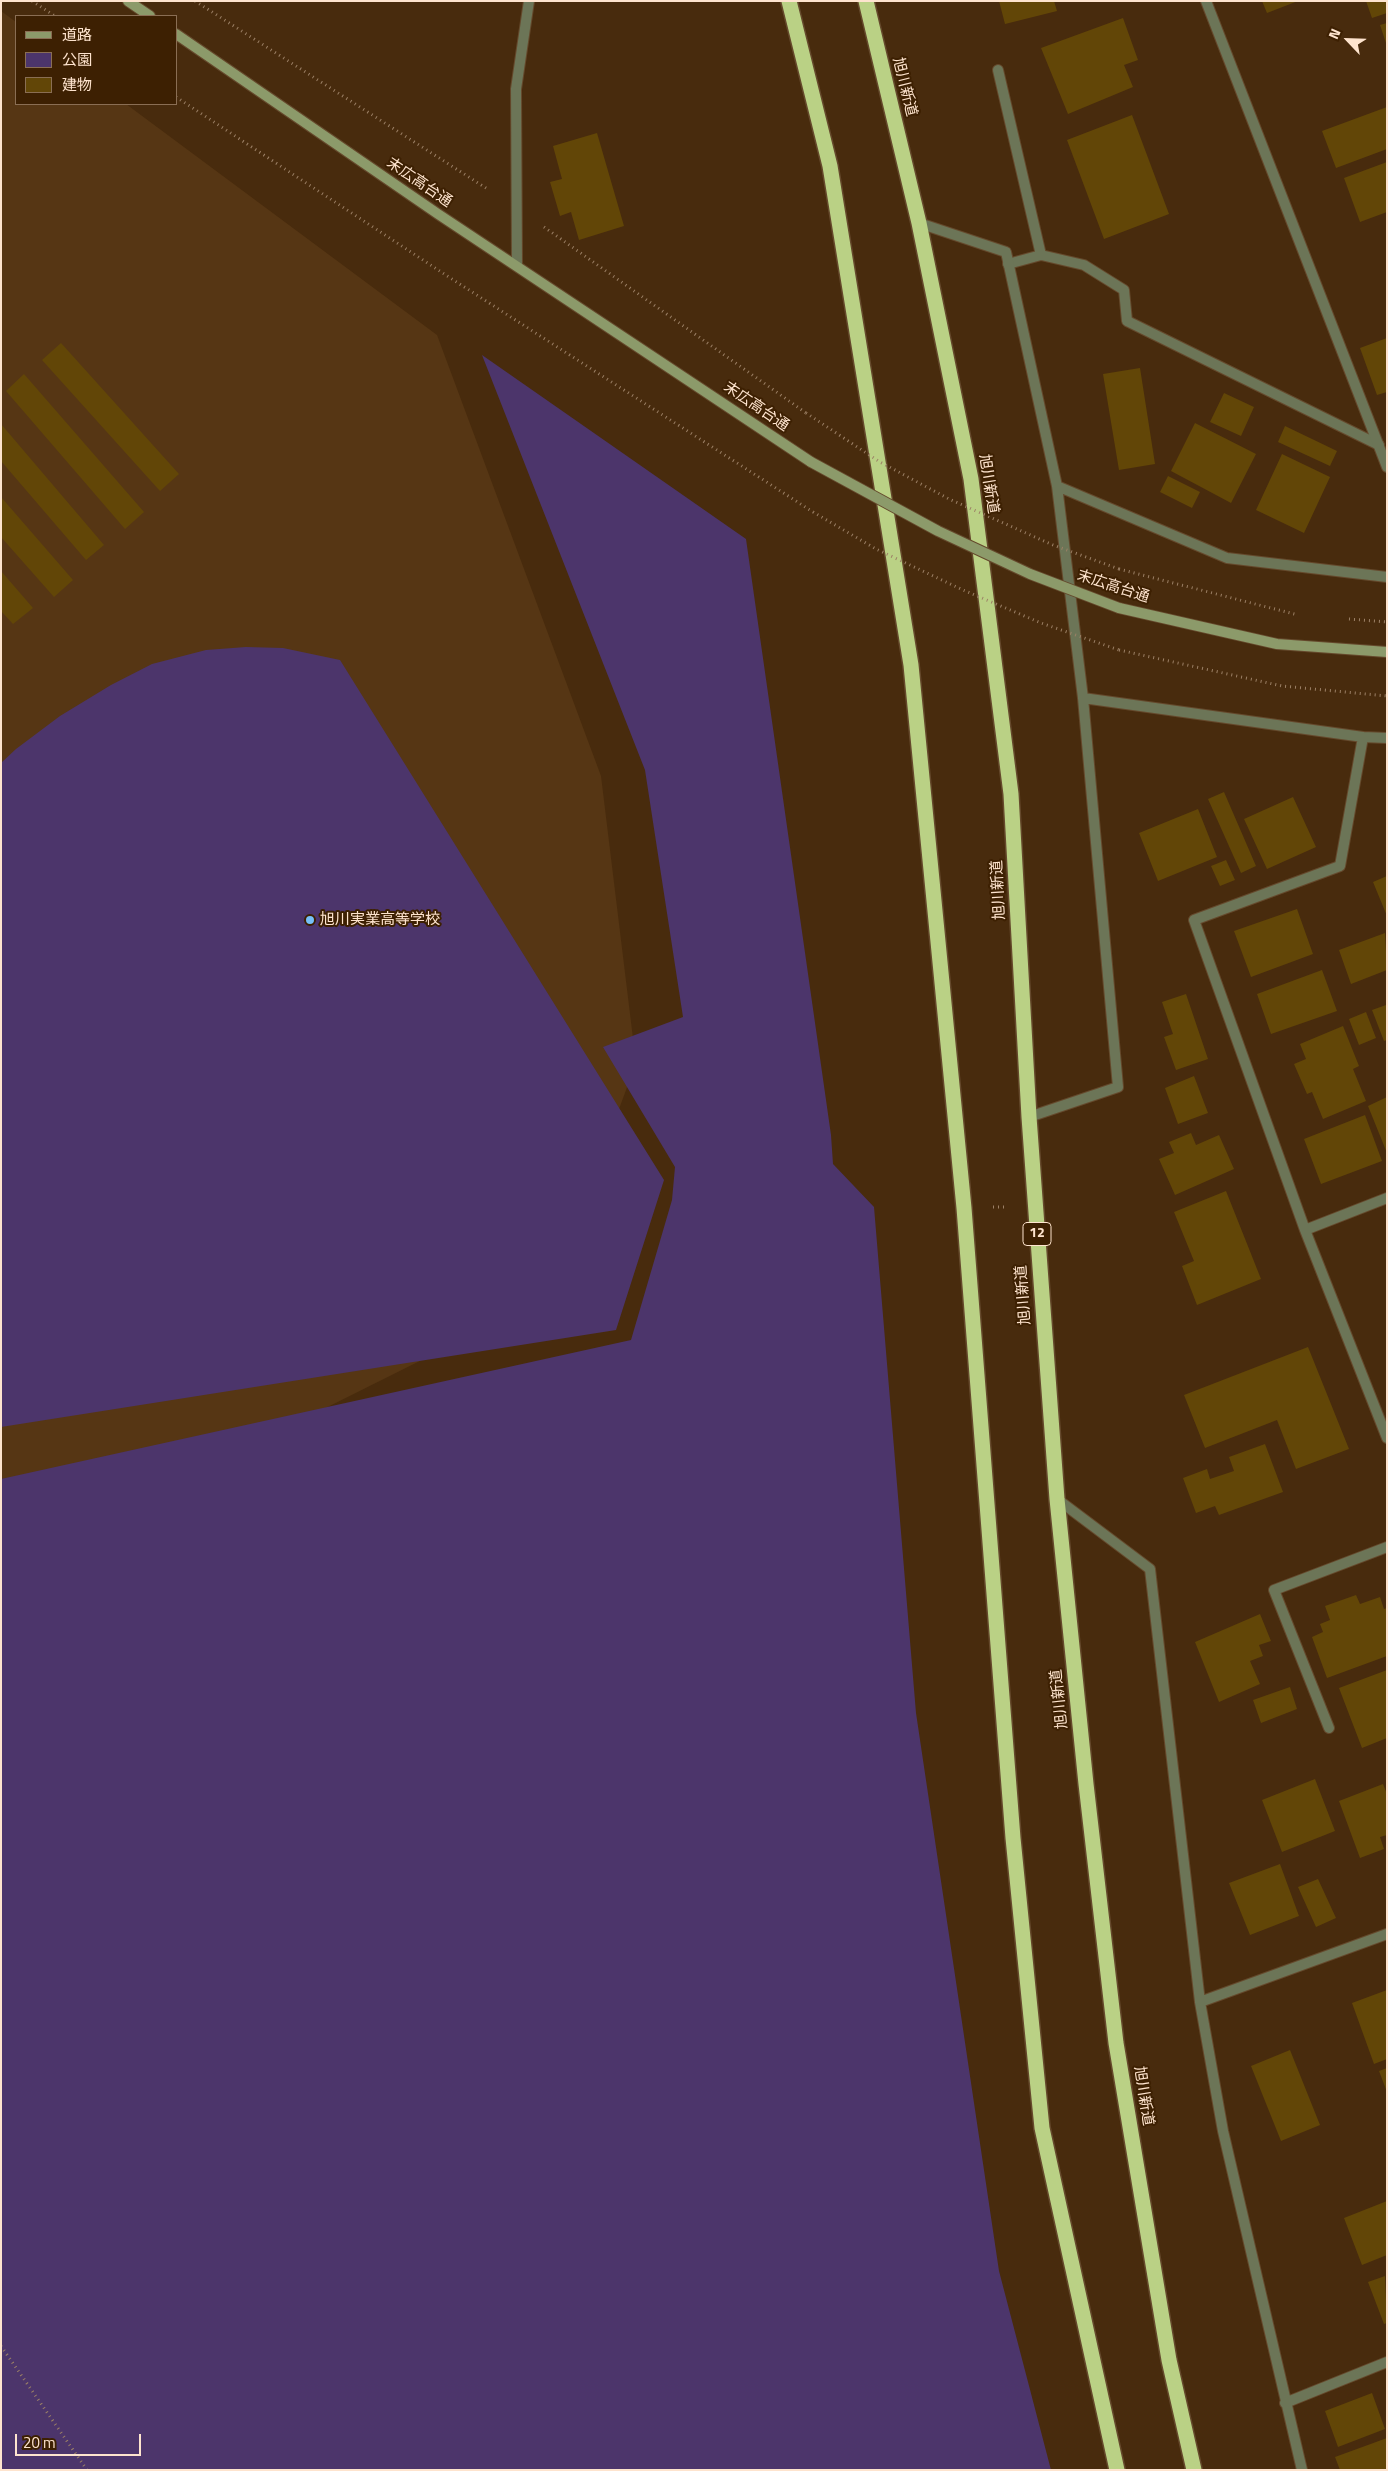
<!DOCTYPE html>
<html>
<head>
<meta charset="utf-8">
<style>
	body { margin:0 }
	#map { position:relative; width:1388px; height:2471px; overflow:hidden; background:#482b0d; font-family:"Titillium Web","Noto Sans JP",sans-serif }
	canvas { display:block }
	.frame { position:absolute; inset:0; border:2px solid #fee4ce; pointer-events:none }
	.legend { position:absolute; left:15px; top:15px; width:162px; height:90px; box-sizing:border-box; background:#3d2002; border:1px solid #8a6e54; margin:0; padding:6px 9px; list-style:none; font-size:15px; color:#fee4ce }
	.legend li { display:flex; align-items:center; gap:10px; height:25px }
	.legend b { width:25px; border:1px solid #8a6e54 }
	.north { position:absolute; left:1323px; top:15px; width:50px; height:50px; -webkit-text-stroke:4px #3d2002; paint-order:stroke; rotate:294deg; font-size:14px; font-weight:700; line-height:20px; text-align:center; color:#fee4ce }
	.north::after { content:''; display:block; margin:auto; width:18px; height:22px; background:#fee4ce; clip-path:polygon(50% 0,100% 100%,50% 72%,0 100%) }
	.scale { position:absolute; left:15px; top:2434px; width:126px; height:22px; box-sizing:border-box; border:2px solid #fee4ce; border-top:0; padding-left:6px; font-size:15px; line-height:18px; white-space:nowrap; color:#fee4ce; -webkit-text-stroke:4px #3d2002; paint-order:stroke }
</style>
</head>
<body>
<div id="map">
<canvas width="1388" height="2471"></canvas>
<div class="frame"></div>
<ul class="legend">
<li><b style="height:6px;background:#8c9a6a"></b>道路</li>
<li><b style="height:14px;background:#4c356b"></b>公園</li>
<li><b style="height:14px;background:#624607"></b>建物</li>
</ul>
<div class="north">N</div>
<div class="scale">20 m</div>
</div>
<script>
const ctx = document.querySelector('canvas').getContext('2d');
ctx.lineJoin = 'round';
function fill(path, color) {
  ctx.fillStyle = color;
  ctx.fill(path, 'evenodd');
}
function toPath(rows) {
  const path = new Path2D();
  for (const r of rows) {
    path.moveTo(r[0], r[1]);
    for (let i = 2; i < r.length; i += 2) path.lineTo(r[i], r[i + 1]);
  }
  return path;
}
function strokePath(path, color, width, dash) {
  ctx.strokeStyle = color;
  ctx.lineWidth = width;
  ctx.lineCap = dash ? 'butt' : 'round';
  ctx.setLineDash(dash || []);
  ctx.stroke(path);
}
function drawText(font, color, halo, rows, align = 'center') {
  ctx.font = font + ' "Titillium Web","Noto Sans JP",sans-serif';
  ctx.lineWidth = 4;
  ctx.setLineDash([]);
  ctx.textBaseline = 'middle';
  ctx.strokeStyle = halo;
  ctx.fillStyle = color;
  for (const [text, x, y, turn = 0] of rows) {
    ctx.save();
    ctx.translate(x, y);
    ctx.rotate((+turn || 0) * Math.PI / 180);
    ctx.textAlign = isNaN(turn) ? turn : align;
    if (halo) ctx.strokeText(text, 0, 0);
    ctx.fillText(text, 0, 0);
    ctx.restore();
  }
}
fill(toPath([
	[1,11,16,22,16,104,126,104,437,335,601,776,636,1063,550,1296,1,1570]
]), '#563614');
fill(toPath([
	[482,355,746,539,831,1135,833,1164,874,1207,916,1713,999,2271,1051,2470,1,2470,1,1479,631,1340,672,1200,675,1167,603,1047,683,1017,645,770],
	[246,647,283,648,340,660,664,1180,616,1330,1,1427,1,763,16,749,60,716,111,685,152,664,206,650]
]), '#4c356b');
fill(toPath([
	[999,1,1054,1,1057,11,1005,24],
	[1262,1,1298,1,1267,13],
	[1366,1,1387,1,1387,13,1372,18],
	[1123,18,1138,60,1124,65,1133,87,1068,114,1041,48],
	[1387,23,1387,43,1386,43,1380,25],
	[1387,107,1387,149,1336,168,1322,131],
	[1132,115,1169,214,1104,239,1067,140],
	[597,133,624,226,579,240,571,212,560,216,550,182,562,179,553,146],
	[1387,162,1387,212,1360,222,1344,178],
	[1387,338,1387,392,1377,395,1360,348],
	[61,343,179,474,160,491,42,360],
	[1140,368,1155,464,1119,470,1103,374],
	[24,374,144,512,125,529,6,391],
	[1224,393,1254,407,1241,436,1210,422],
	[1195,423,1256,454,1231,503,1171,471],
	[1,424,104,545,86,560,1,461],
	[1285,426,1337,451,1330,466,1278,442],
	[1282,454,1330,477,1304,533,1256,510],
	[1168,476,1200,492,1192,508,1160,492],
	[1,497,73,580,54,597,1,537],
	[1,571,33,608,13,624,1,611],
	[1224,792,1256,866,1241,873,1208,799],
	[1293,797,1316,847,1267,869,1244,819],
	[1198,809,1217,857,1158,881,1139,833],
	[1226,860,1235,880,1220,886,1211,866],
	[1387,876,1387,916,1373,882],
	[1297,909,1313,954,1251,977,1234,931],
	[1385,933,1387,970,1351,984,1339,950],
	[1322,970,1337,1011,1271,1034,1257,994],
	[1186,994,1208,1059,1176,1070,1164,1037,1173,1034,1162,1002],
	[1386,1005,1387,1040,1384,1041,1372,1010],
	[1366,1012,1376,1038,1359,1045,1349,1019],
	[1343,1026,1359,1066,1353,1069,1366,1101,1323,1119,1312,1092,1307,1094,1294,1064,1306,1059,1300,1044],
	[1194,1076,1208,1113,1178,1124,1165,1088],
	[1387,1097,1387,1153,1368,1106],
	[1365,1115,1382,1161,1321,1184,1304,1139],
	[1191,1133,1196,1145,1219,1135,1234,1169,1175,1195,1159,1159,1174,1153,1169,1142],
	[1226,1191,1261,1279,1197,1305,1182,1266,1194,1261,1174,1212],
	[1308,1347,1349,1449,1296,1469,1277,1420,1205,1448,1184,1395],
	[1265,1444,1283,1492,1219,1515,1215,1506,1196,1513,1183,1478,1207,1469,1210,1479,1234,1471,1229,1457],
	[1356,1595,1360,1604,1380,1597,1384,1609,1387,1608,1387,1656,1327,1678,1312,1637,1323,1632,1320,1624,1330,1620,1325,1606],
	[1260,1614,1271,1641,1259,1645,1263,1656,1250,1661,1260,1684,1219,1702,1195,1642],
	[1387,1670,1387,1738,1362,1748,1339,1688],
	[1290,1687,1297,1709,1261,1723,1253,1700],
	[1315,1779,1335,1831,1282,1852,1262,1800],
	[1383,1784,1387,1794,1387,1835,1380,1837,1384,1849,1360,1858,1339,1801],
	[1280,1864,1299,1916,1250,1935,1229,1883],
	[1318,1879,1336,1918,1316,1927,1298,1887],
	[1387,1990,1387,2059,1374,2064,1352,2003],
	[1290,2050,1320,2125,1281,2141,1251,2066],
	[1387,2068,1387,2092,1379,2071],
	[1387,2201,1387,2255,1362,2265,1344,2218],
	[1385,2276,1387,2323,1384,2324,1368,2282],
	[1372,2393,1385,2429,1338,2447,1325,2411],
	[1387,2438,1387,2470,1340,2470,1335,2457]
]), '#624607');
const lane = toPath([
	[998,70,1041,255,1084,265,1124,290,1127,321,1379,445],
	[1008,264,1041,255]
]);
const street = toPath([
	[1206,1,1387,467],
	[919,223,1006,252,1057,486,1083,698,1118,1087,1029,1117],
	[517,266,516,89,529,1],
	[1057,486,1227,558,1387,577],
	[1083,698,1363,737,1387,738],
	[1363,737,1340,866,1194,920,1305,1230,1387,1438],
	[1305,1230,1387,1198],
	[1057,1499,1150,1569,1200,2002,1223,2131,1302,2470],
	[1329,1728,1274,1590,1387,1547],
	[1200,2002,1387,1934],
	[1285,2403,1387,2362]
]);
const secondary = toPath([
	[128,1,150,16],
	[176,34,438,214,811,462],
	[1119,608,1277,644,1387,652]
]);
const highway = toPath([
	[789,1,830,166,911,665,964,1208,1013,1838,1042,2128,1117,2470],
	[866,1,919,223,971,479,1011,794,1029,1117,1057,1499,1086,1784,1116,2043,1169,2360,1194,2470]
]);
strokePath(lane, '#65492c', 12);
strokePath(street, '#65492c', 12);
strokePath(secondary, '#65492c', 12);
strokePath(highway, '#65492c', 18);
strokePath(toPath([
	[32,1,55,16],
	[195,1,489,190],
	[176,97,438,270,813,512],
	[544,227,806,413],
	[1119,569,1298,615],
	[1349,619,1387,622],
	[1119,650,1282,686,1387,696],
	[993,1207,1007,1207],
	[1,2346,87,2470]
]), '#9c8066', 3, [1, 4]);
strokePath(lane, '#6c7557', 10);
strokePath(street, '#6c7557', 10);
strokePath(secondary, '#8c9a6a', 10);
strokePath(highway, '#bad185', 15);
const secondaryBridge = toPath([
	[811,462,938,531,1030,574,1119,608]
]);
strokePath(secondaryBridge, '#65492c', 12, []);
strokePath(toPath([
	[806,413,880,462,949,499,1053,545,1119,569],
	[813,512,876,549,963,590,1041,623,1119,650]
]), '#9c8066', 3, [1, 4]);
strokePath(secondaryBridge, '#8c9a6a', 10);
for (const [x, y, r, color] of [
	[310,920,5,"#76c0f7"]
]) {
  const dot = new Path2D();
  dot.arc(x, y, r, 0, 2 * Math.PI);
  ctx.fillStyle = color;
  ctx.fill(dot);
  strokePath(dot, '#3d2002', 2);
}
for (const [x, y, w] of [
	[1037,1234,28]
]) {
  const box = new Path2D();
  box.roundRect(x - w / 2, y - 11.5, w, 23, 4);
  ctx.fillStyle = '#3d2002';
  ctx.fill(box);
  strokePath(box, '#fee4ce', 1);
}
drawText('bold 14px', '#fee4ce', null, [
	["12",1037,1234]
]);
drawText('15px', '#fee4ce', '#3d2002', [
	["旭川新道",904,87,76],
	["末広高台通",419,183,34],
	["末広高台通",756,407,34],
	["旭川新道",988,484,81],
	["末広高台通",1113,587,18],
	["旭川新道",999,890,-93],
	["旭川新道",1024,1295,-94],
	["旭川新道",1060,1699,-96],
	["旭川新道",1143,2096,81]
]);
drawText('15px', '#fee4ce', '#3d2002', [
	["旭川実業高等学校",320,920]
], 'left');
</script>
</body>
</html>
